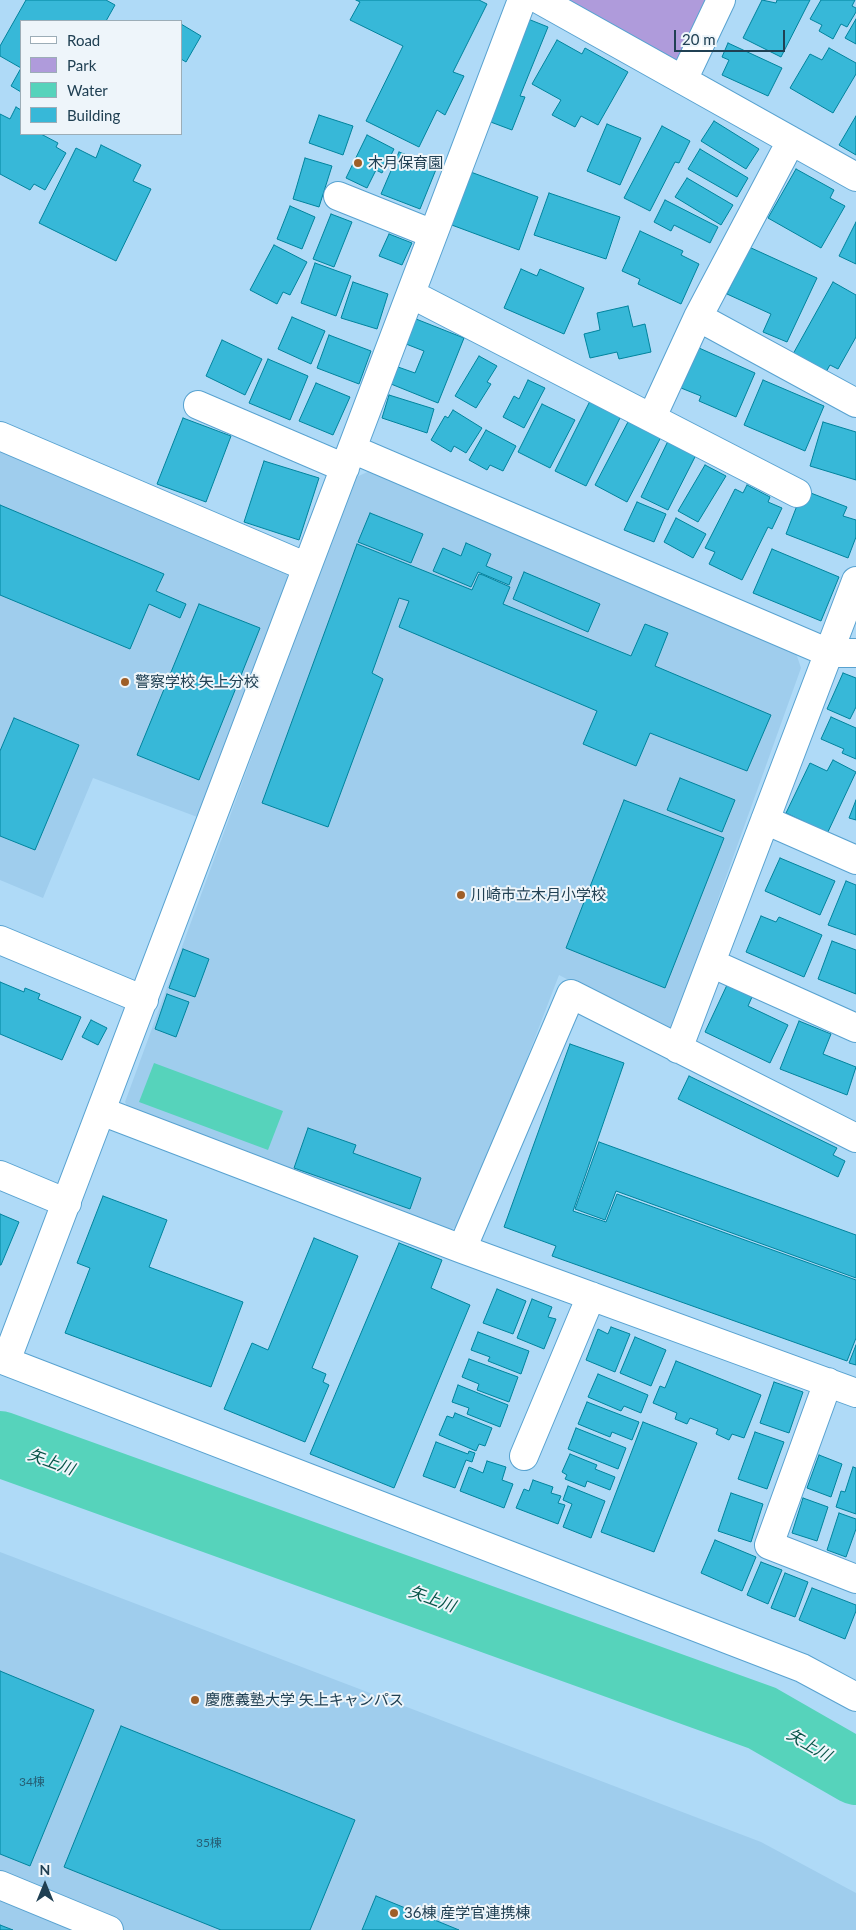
<!DOCTYPE html>
<html>
<head>
<meta charset="utf-8">
<style>
	body { margin:0 }
	#map { position:relative; width:856px; height:1930px; overflow:hidden; background:#afdaf7; font-family:Lato,sans-serif }
	canvas { display:block }
	.legend { position:absolute; left:20px; top:20px; width:162px; height:115px; box-sizing:border-box; background:#eef5fa; border:1px solid #9cadb7; margin:0; padding:6px 9px; list-style:none; font-size:15px; color:#204053 }
	.legend li { display:flex; align-items:center; gap:10px; height:25px }
	.legend b { width:25px; border:1px solid #9cadb7 }
	.north { position:absolute; left:20px; top:1860px; width:50px; height:50px; -webkit-text-stroke:4px #eef5fa; paint-order:stroke; rotate:0deg; font-size:14px; font-weight:700; line-height:20px; text-align:center; color:#204053 }
	.north::after { content:''; display:block; margin:auto; width:18px; height:22px; background:#204053; clip-path:polygon(50% 0,100% 100%,50% 72%,0 100%) }
	.scale { position:absolute; left:674px; top:30px; width:111px; height:22px; box-sizing:border-box; border:2px solid #204053; border-top:0; padding-left:6px; font-size:15px; line-height:18px; white-space:nowrap; color:#204053; -webkit-text-stroke:4px #eef5fa; paint-order:stroke }
</style>
</head>
<body>
<div id="map">
<canvas width="856" height="1930"></canvas>
<ul class="legend">
<li><b style="height:6px;background:#fff"></b>Road</li>
<li><b style="height:14px;background:#af9bdb"></b>Park</li>
<li><b style="height:14px;background:#56d3bb"></b>Water</li>
<li><b style="height:14px;background:#37b8d8"></b>Building</li>
</ul>
<div class="north">N</div>
<div class="scale">20 m</div>
</div>
<script>
const ctx = document.querySelector('canvas').getContext('2d');
ctx.lineJoin = 'round';
function fill(path, color) {
  ctx.fillStyle = color;
  ctx.fill(path, 'evenodd');
}
function toPath(rows) {
  const path = new Path2D();
  for (const r of rows) {
    path.moveTo(r[0], r[1]);
    for (let i = 2; i < r.length; i += 2) path.lineTo(r[i], r[i + 1]);
  }
  return path;
}
function strokePath(path, color, width, dash) {
  ctx.strokeStyle = color;
  ctx.lineWidth = width;
  ctx.lineCap = dash ? 'butt' : 'round';
  ctx.setLineDash(dash || []);
  ctx.stroke(path);
}
function drawText(font, color, halo, rows, align = 'center') {
  ctx.font = font + ' Lato,"Noto Sans JP",sans-serif';
  ctx.lineWidth = 4;
  ctx.setLineDash([]);
  ctx.textBaseline = 'middle';
  ctx.strokeStyle = halo;
  ctx.fillStyle = color;
  for (const [text, x, y, turn = 0] of rows) {
    ctx.save();
    ctx.translate(x, y);
    ctx.rotate((+turn || 0) * Math.PI / 180);
    ctx.textAlign = isNaN(turn) ? turn : align;
    if (halo) ctx.strokeText(text, 0, 0);
    ctx.fillText(text, 0, 0);
    ctx.restore();
  }
}
fill(toPath([
	[0,448,287,569,287,585,200,818,93,778,43,898,0,880],
	[372,470,794,647,801,668,670,1033,559,975,464,1223,450,1230,130,1111,125,1102,354,478],
	[0,1552,761,1842,856,1893,856,1930,0,1930]
]), '#9fcded');
fill(toPath([
	[567,0,713,0,682,65]
]), '#af9bdb');
fill(toPath([
	[154,1063,283,1111,268,1150,139,1102]
]), '#56d3bb');
strokePath(toPath([
	[0,1444,762,1718,856,1772]
]), '#56d3bb', 66);
const building = toPath([
	[26,0,106,0,115,5,106,21,21,21,21,92,11,86,21,68,0,56,0,46,26,0],
	[356,0,479,0,487,4,453,72,464,76,445,115,437,110,419,147,366,121,403,46,350,20,360,2,356,0],
	[762,0,776,3,777,0,810,0,781,57,743,38,762,0],
	[821,0,855,0,852,6,856,8,856,12,847,27,841,24,833,39,819,31,822,25,810,19,821,0],
	[528,19,548,27,520,96,525,97,512,130,488,121,528,19],
	[856,19,856,44,845,38,856,19],
	[181,24,201,36,186,62,181,59,181,24],
	[557,40,582,54,585,48,628,72,598,125,581,116,575,127,552,115,561,100,532,84,557,40],
	[728,43,782,68,768,96,722,75,729,60,722,57,728,43],
	[829,48,856,63,856,74,833,113,790,88,810,54,822,60,829,48],
	[16,107,21,110,21,134,41,134,58,143,56,147,66,153,45,190,34,184,30,190,0,174,0,114,10,119,16,107],
	[319,115,353,126,343,155,309,143,319,115],
	[856,116,856,155,839,145,856,116],
	[714,121,759,149,746,169,701,141,714,121],
	[607,124,641,138,620,185,587,171,607,124],
	[662,126,690,141,679,163,675,162,650,211,624,198,662,126],
	[367,135,394,149,382,173,376,170,367,188,346,178,367,135],
	[101,145,141,165,133,181,151,189,116,261,39,223,76,148,96,158,101,145],
	[700,149,748,178,737,197,688,169,700,149],
	[399,152,437,167,420,209,381,194,399,152],
	[305,158,332,166,319,207,293,199,305,158],
	[796,169,834,190,830,198,845,206,821,248,768,218,796,169],
	[468,171,538,197,519,250,449,224,468,171],
	[687,178,733,205,721,225,675,197,687,178],
	[549,193,620,217,606,259,534,235,549,193],
	[665,200,718,227,710,243,674,225,671,231,654,222,665,200],
	[290,206,315,217,302,249,277,239,290,206],
	[331,214,352,222,334,267,313,259,331,214],
	[856,222,856,264,839,256,856,222],
	[640,231,683,251,681,255,699,264,681,304,638,284,640,279,622,271,640,231],
	[389,234,412,243,402,265,379,256,389,234],
	[274,245,307,262,290,295,283,292,277,304,250,290,274,245],
	[749,247,817,278,787,342,763,332,771,314,727,294,749,247],
	[315,263,351,276,336,316,301,303,315,263],
	[521,269,537,276,540,269,584,288,564,334,504,308,521,269],
	[353,282,388,294,377,329,341,318,353,282],
	[833,282,856,295,856,337,838,369,830,365,826,372,793,354,833,282],
	[628,306,633,327,645,324,651,352,619,359,617,352,590,358,584,334,600,330,597,313,628,306],
	[292,317,325,331,311,364,278,349,292,317],
	[416,319,464,338,438,403,391,384,398,367,415,373,424,351,406,344,416,319],
	[329,335,371,351,359,384,317,368,329,335],
	[222,340,262,359,245,395,206,376,222,340],
	[699,348,755,373,736,417,699,401,701,396,681,388,699,348],
	[479,356,497,366,487,382,491,384,476,408,455,396,479,356],
	[268,359,308,376,290,420,249,403,268,359],
	[528,380,545,388,524,428,503,417,514,396,519,399,528,380],
	[763,380,824,406,805,451,744,425,763,380],
	[316,383,350,397,333,435,299,421,316,383],
	[389,395,434,409,427,433,382,418,389,395],
	[591,399,622,414,586,486,555,471,591,399],
	[542,404,575,420,550,468,518,452,542,404],
	[453,410,482,428,466,453,454,446,451,452,431,440,445,416,448,418,453,410],
	[183,418,231,436,206,502,157,484,183,418],
	[629,420,661,437,627,502,595,485,629,420],
	[823,422,856,432,856,480,810,466,823,422],
	[486,430,516,446,503,471,490,465,487,470,469,460,486,430],
	[669,439,697,453,668,510,641,497,669,439],
	[264,461,319,478,299,540,244,522,264,461],
	[705,465,726,476,698,522,678,511,705,465],
	[747,485,770,497,768,502,782,508,772,529,768,527,742,580,709,564,715,552,705,548,735,489,743,493,747,485],
	[803,490,847,507,843,516,856,520,856,537,848,558,786,534,803,490],
	[637,502,666,514,654,542,624,530,637,502],
	[0,505,164,574,156,591,186,604,180,618,149,604,130,649,0,595,0,505],
	[370,513,423,534,411,563,358,542,370,513],
	[676,518,706,534,693,558,664,542,676,518],
	[466,543,491,554,486,566,512,577,509,585,478,572,471,587,433,571,443,548,461,556,466,543],
	[357,544,472,590,479,574,483,575,510,587,503,604,631,656,645,624,668,633,655,666,771,715,747,771,650,733,636,766,583,744,597,711,399,627,409,601,399,598,372,673,383,679,328,827,262,803,357,544],
	[772,549,839,577,821,621,753,593,772,549],
	[524,572,600,604,588,632,513,599,524,572],
	[199,604,260,628,199,780,137,755,199,604],
	[843,673,856,678,856,707,850,719,827,709,843,673],
	[831,717,856,728,856,759,842,753,844,749,821,739,831,717],
	[14,718,79,745,35,850,0,836,0,751,14,718],
	[833,760,856,772,826,836,803,826,805,822,786,813,810,763,827,771,833,760],
	[680,778,735,800,722,832,667,810,680,778],
	[624,800,724,838,665,988,566,948,624,800],
	[856,800,856,820,849,818,856,800],
	[780,858,835,881,820,915,765,891,780,858],
	[846,881,856,885,856,935,828,925,846,881],
	[761,916,776,922,779,917,822,935,804,977,746,952,761,916],
	[832,941,856,950,856,994,818,979,832,941],
	[183,949,209,959,195,997,169,988,183,949],
	[0,982,24,992,25,988,40,994,38,999,81,1017,62,1060,0,1034,0,982],
	[727,985,752,997,748,1006,788,1025,770,1063,705,1032,727,985],
	[167,994,189,1002,176,1037,155,1029,167,994],
	[91,1020,107,1028,98,1045,82,1037,91,1020],
	[799,1021,831,1034,823,1054,856,1067,847,1095,780,1069,799,1021],
	[570,1044,624,1063,573,1211,606,1222,617,1194,856,1280,856,1338,847,1361,552,1256,556,1246,504,1227,570,1044],
	[689,1076,837,1148,833,1155,845,1161,838,1177,678,1099,689,1076],
	[308,1128,356,1145,353,1153,421,1178,410,1209,294,1168,308,1128],
	[599,1142,856,1235,856,1278,616,1191,605,1220,575,1209,599,1142],
	[103,1196,167,1220,149,1267,243,1302,211,1387,65,1333,90,1268,77,1263,103,1196],
	[0,1214,19,1222,1,1265,0,1265,0,1214],
	[314,1238,358,1256,312,1368,326,1374,323,1382,329,1385,305,1442,224,1409,252,1343,268,1350,314,1238],
	[399,1243,442,1260,431,1288,470,1305,394,1488,310,1454,399,1243],
	[497,1289,526,1301,513,1334,483,1323,497,1289],
	[532,1299,552,1307,548,1317,556,1319,544,1349,517,1338,532,1299],
	[611,1327,630,1334,615,1372,586,1360,598,1329,608,1334,611,1327],
	[478,1332,529,1351,521,1374,488,1361,490,1357,471,1350,478,1332],
	[635,1337,666,1350,651,1386,620,1373,635,1337],
	[856,1345,856,1365,849,1363,856,1345],
	[469,1359,518,1377,509,1402,477,1390,479,1384,462,1377,469,1359],
	[676,1361,761,1395,744,1438,732,1434,729,1440,716,1434,718,1429,690,1418,687,1424,675,1419,677,1413,653,1403,660,1386,665,1388,676,1361],
	[598,1374,648,1395,641,1413,624,1406,621,1411,588,1397,598,1374],
	[774,1382,803,1392,789,1433,760,1423,774,1382],
	[458,1385,508,1405,500,1427,467,1414,469,1408,452,1402,458,1385],
	[587,1402,639,1422,632,1440,612,1432,610,1437,578,1424,587,1402],
	[455,1413,492,1428,485,1446,479,1444,476,1451,439,1435,447,1416,453,1418,455,1413],
	[643,1422,697,1443,654,1552,601,1532,643,1422],
	[576,1428,626,1448,618,1469,568,1449,576,1428],
	[755,1432,784,1442,767,1489,738,1479,755,1432],
	[436,1442,468,1454,469,1451,475,1453,472,1462,466,1460,455,1488,423,1476,436,1442],
	[570,1454,597,1465,595,1469,615,1477,610,1490,587,1481,585,1487,565,1479,567,1475,562,1472,570,1454],
	[819,1455,842,1464,831,1497,807,1488,819,1455],
	[487,1461,506,1467,502,1480,513,1484,504,1508,460,1491,469,1467,483,1473,487,1461],
	[853,1467,856,1468,856,1514,836,1507,841,1491,845,1492,853,1467],
	[533,1480,553,1487,551,1493,561,1496,558,1503,565,1505,558,1524,516,1508,524,1489,529,1491,533,1480],
	[568,1486,605,1501,591,1538,563,1527,572,1504,563,1500,568,1486],
	[731,1493,763,1504,751,1542,718,1531,731,1493],
	[803,1498,828,1507,817,1541,792,1533,803,1498],
	[839,1513,856,1519,856,1529,846,1557,827,1550,839,1513],
	[715,1540,756,1557,742,1591,701,1573,715,1540],
	[761,1562,782,1570,768,1604,747,1595,761,1562],
	[785,1573,808,1582,795,1617,771,1608,785,1573],
	[812,1588,856,1605,856,1611,845,1639,799,1620,812,1588],
	[0,1671,94,1710,30,1866,0,1854,0,1671],
	[121,1726,355,1820,310,1930,221,1930,64,1867,121,1726],
	[376,1896,459,1930,362,1930,376,1896],
	[0,1925,13,1930,0,1930,0,1925]
]);
fill(building, '#37b8d8');
strokePath(building, '#00839d', 1);
const minor = toPath([
	[540,0,856,177],
	[683,80,721,0],
	[338,196,433,234],
	[411,294,797,493],
	[698,317,856,403],
	[198,405,345,468],
	[652,417,698,317,791,141],
	[0,436,307,567],
	[352,449,829,653,856,653],
	[765,820,856,860],
	[0,940,144,1000],
	[711,963,856,1028],
	[678,1049,856,581],
	[101,1111,462,1249,856,1393],
	[0,1175,67,1203],
	[462,1249,571,994,856,1138],
	[0,1359,802,1668,856,1697],
	[6,1361,522,0],
	[828,1382,769,1545,856,1579],
	[524,1456,591,1296],
	[0,1885,109,1930]
]);
strokePath(minor, '#58a2d0', 30);
strokePath(minor, '#fff', 28);
for (const [x, y, r, color] of [
	[358,163,5,"#9f5f28"],
	[125,682,5,"#9f5f28"],
	[461,895,5,"#9f5f28"],
	[195,1700,5,"#9f5f28"],
	[394,1913,5,"#9f5f28"]
]) {
  const dot = new Path2D();
  dot.arc(x, y, r, 0, 2 * Math.PI);
  ctx.fillStyle = color;
  ctx.fill(dot);
  strokePath(dot, '#eef5fa', 2);
}
drawText('12px', '#265e74', null, [
	["34棟",32,1782],
	["35棟",209,1843]
]);
drawText('15px', '#204053', '#eef5fa', [
	["木月保育園",368,163],
	["警察学校 矢上分校",135,682],
	["川崎市立木月小学校",471,895],
	["慶應義塾大学 矢上キャンパス",205,1700],
	["36棟 産学官連携棟",404,1913]
], 'left');
drawText('italic 16px', '#075347', '#eef5fa', [
	["矢上川",51,1462,20],
	["矢上川",432,1599,20],
	["矢上川",809,1745,30]
]);
</script>
</body>
</html>
